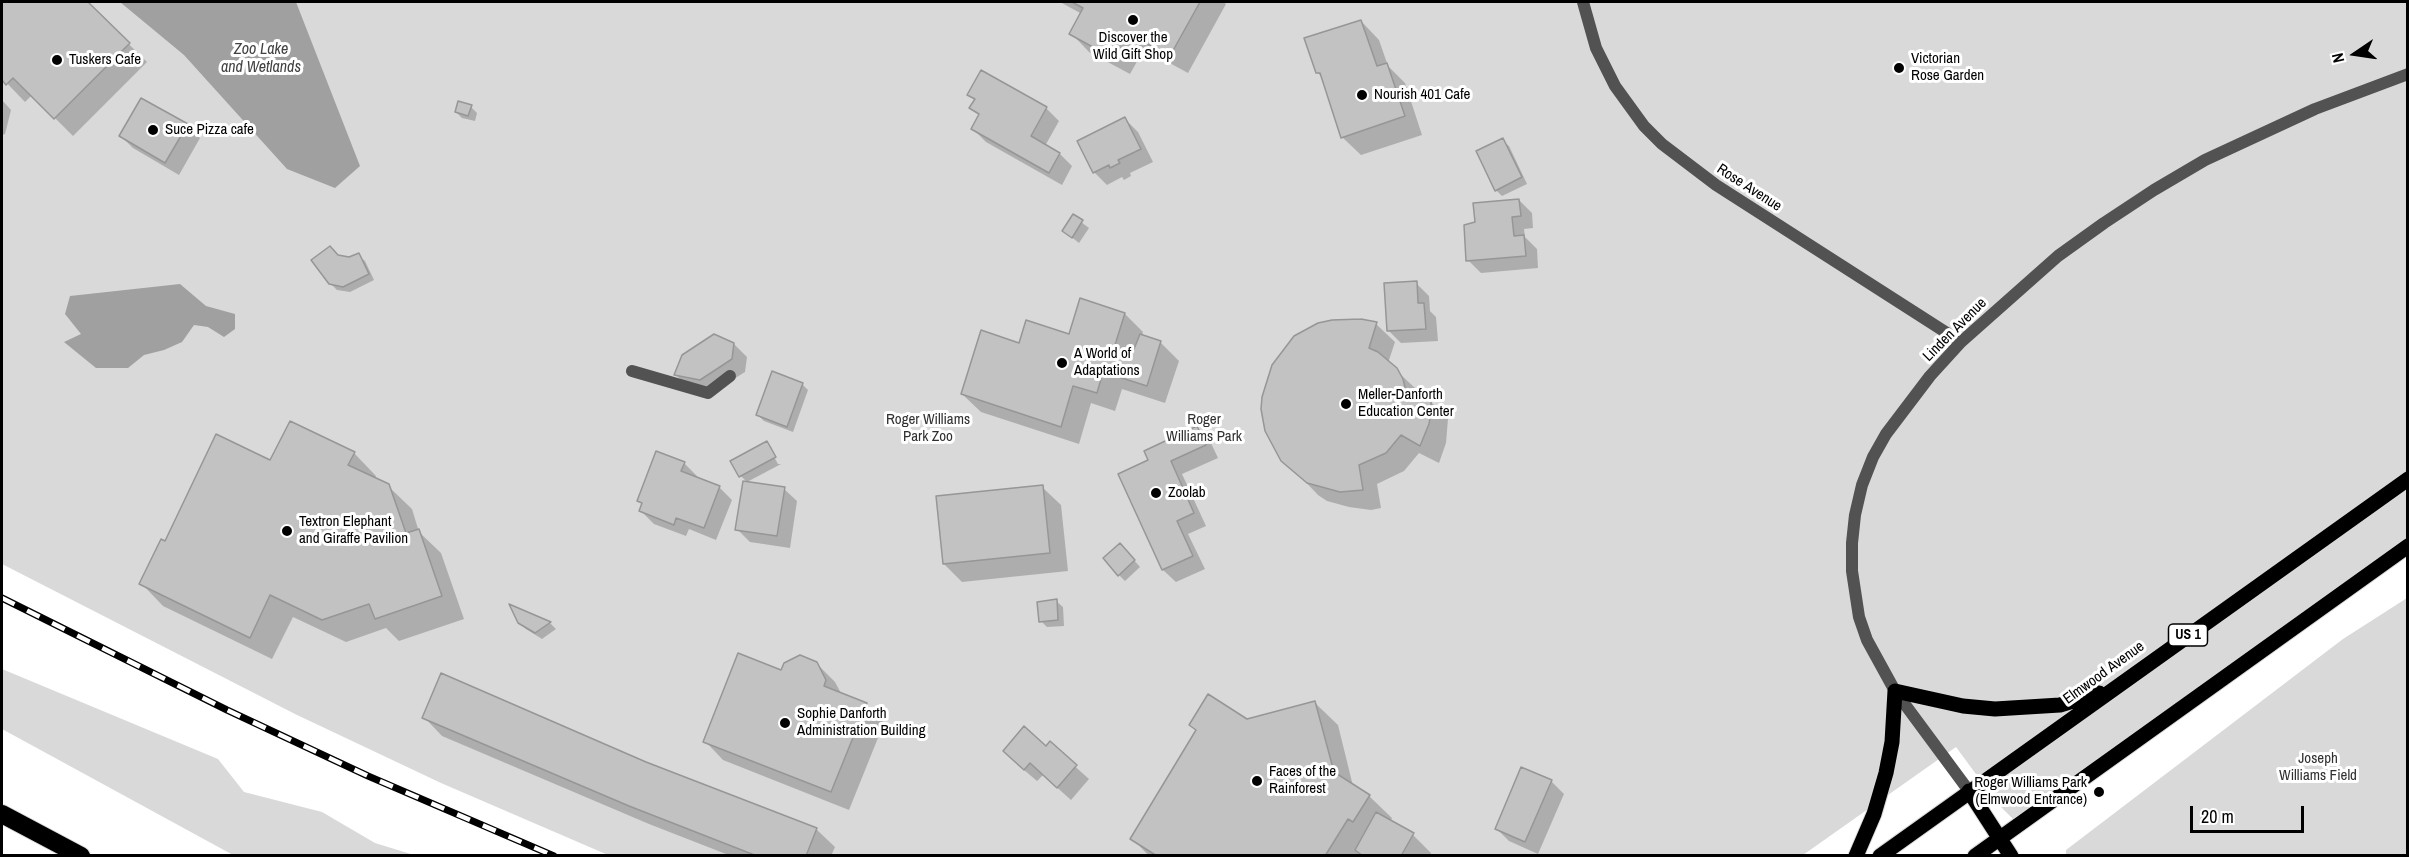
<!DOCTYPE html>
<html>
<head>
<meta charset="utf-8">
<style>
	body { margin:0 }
	#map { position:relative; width:2409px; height:857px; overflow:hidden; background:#fff; font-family:"Archivo Narrow",sans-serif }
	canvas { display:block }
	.frame { position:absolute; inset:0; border:3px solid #000; pointer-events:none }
	.north { position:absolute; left:2325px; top:24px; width:60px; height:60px; -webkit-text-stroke:4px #fff; paint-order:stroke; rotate:257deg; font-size:16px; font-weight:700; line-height:24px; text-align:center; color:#000 }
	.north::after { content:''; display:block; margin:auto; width:21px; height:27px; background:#000; clip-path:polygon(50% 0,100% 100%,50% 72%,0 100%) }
	.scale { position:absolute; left:2190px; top:806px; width:114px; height:27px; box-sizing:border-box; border:3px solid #000; border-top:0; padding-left:8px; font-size:18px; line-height:21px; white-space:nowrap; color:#000; -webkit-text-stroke:4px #fff; paint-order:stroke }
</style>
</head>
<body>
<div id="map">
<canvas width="2409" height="857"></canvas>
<div class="frame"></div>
<div class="north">N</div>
<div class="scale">20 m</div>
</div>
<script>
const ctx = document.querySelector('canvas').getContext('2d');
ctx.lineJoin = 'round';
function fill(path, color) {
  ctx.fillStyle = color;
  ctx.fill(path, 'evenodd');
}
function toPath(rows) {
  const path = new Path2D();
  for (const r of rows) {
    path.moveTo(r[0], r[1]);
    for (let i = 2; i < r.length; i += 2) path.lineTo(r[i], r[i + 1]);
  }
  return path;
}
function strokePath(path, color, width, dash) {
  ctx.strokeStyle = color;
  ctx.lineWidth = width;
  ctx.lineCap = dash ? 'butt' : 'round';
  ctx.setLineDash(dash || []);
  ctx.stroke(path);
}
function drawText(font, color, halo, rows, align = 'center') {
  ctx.font = font + ' "Archivo Narrow",sans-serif';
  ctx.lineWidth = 6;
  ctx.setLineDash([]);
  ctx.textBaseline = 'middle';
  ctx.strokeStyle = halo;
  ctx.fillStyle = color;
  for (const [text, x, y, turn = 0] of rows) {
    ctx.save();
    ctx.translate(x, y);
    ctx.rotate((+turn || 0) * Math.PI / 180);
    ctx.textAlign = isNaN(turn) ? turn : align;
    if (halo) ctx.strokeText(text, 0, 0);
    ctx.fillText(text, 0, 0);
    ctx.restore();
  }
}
fill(toPath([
	[2,2,2407,2,2407,538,2014,820,1998,804,1956,747,1803,855,608,855,441,783,295,714,2,564],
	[2407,598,2407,855,2066,855,2066,850,2343,639],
	[2,669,218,759,244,792,322,812,375,843,414,855,233,855,2,729]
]), '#d9d9d9');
fill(toPath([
	[120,2,296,2,360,166,335,188,287,169,184,55],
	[180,284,206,306,235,314,235,329,224,337,208,327,194,325,182,342,164,350,144,355,128,368,96,368,64,342,81,334,65,314,70,296]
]), '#a0a0a0');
fill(toPath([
	[2,2,86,2,147,62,73,136,32,95,25,102,2,78],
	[1060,2,1223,2,1226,4,1188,73,1144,49,1130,74,1089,52,1071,33,1082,14],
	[1361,21,1379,40,1388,66,1405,83,1422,135,1361,155,1342,137,1323,78,1318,73],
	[969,94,1046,108,1059,121,1045,146,1060,154,1072,166,1062,185,986,142,973,129,980,116,971,108,975,101],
	[2,100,11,110,5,134,2,135],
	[471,107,477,113,475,121,462,118,456,112],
	[1125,119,1138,132,1153,162,1130,173,1131,176,1124,180,1122,177,1107,185,1094,172],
	[187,126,200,138,179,175,133,148,121,136],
	[1502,140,1509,146,1527,184,1502,196,1496,190],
	[1519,200,1532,213,1533,228,1524,229,1525,237,1537,249,1538,268,1481,273,1468,260,1477,223],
	[1073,216,1089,228,1079,243,1064,231],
	[358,255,365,261,374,280,350,292,337,290,330,283,339,257,349,258],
	[1416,283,1429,296,1430,311,1436,317,1438,341,1401,343,1388,330],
	[1125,314,1143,332,1142,336,1161,343,1179,361,1165,403,1122,389,1115,411,1091,403,1079,444,981,412,962,394,1020,344,1070,336],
	[1376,324,1395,342,1388,363,1415,388,1422,401,1430,401,1448,419,1446,443,1439,463,1419,453,1404,471,1377,484,1381,508,1371,510,1349,507,1327,501,1318,495,1276,451,1266,431,1262,409,1268,376,1287,346],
	[734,344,747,357,745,372,713,392,689,388,676,375],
	[802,384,808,390,793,432,764,421,758,415],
	[1197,428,1210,441,1218,458,1182,474,1206,526,1188,534,1205,569,1176,582,1163,570,1150,461],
	[767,443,772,448,769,448,778,464,781,464,747,482,741,476],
	[354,453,376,476,375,479,388,486,412,509,419,532,441,553,464,619,399,641,386,628,346,642,293,617,272,659,163,606,141,583,165,543,271,462],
	[684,463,697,476,696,478,719,487,732,500,716,540,689,529,686,536,654,524,641,511,643,505,639,501],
	[1042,487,1061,505,1068,571,962,582,944,564],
	[784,489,797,501,790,548,750,542,737,529],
	[1126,551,1140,567,1125,581,1119,575],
	[1056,601,1063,607,1064,626,1047,627,1041,621],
	[512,607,550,623,556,629,542,639,526,629,519,623],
	[816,663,835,682,842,695,866,705,884,723,849,810,723,760,705,741,782,672],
	[1315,703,1338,725,1353,786,1369,796,1392,818,1390,822,1413,835,1431,853,1430,856,1149,856,1132,838,1197,732,1191,725,1247,720],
	[424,717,646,763,816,829,835,847,831,856,731,856,649,824,442,736],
	[1050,744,1089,779,1071,800,1043,775,1037,781,1017,764,1046,748],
	[1551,781,1564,794,1538,854,1509,841,1497,829]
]), '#0003');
const building = toPath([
	[2,2,88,2,130,43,54,119,13,78,6,85,2,80,2,2],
	[1072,2,1200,2,1170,56,1125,32,1111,57,1069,34,1083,8,1072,2],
	[1361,20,1377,66,1387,63,1405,116,1341,138,1320,73,1316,73,1304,38,1361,20],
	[981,70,1047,107,1031,136,1060,153,1049,173,971,129,979,114,969,108,975,99,967,95,981,70],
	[141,98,188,124,165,163,119,136,141,98],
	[458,101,472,105,468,116,455,112,458,101],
	[1125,117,1141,149,1118,160,1120,163,1110,168,1109,165,1093,173,1077,141,1125,117],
	[1503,138,1522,177,1495,191,1476,151,1503,138],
	[1519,199,1521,216,1512,217,1514,236,1524,235,1526,256,1466,261,1464,225,1475,222,1473,203,1519,199],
	[1073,214,1083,220,1072,238,1062,231,1073,214],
	[330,246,338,255,349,257,359,253,369,274,343,287,329,284,311,260,330,246],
	[1417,281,1418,303,1424,303,1426,329,1387,331,1384,283,1417,281],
	[1080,298,1125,313,1114,348,1132,354,1140,334,1161,341,1147,386,1103,372,1097,393,1073,386,1061,427,961,394,981,330,1019,343,1026,320,1069,334,1080,298],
	[1361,319,1377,322,1369,348,1378,352,1397,368,1403,379,1408,400,1431,400,1431,412,1429,424,1420,446,1401,435,1386,453,1359,465,1363,490,1340,492,1307,483,1281,461,1265,431,1261,409,1262,397,1272,365,1294,336,1318,323,1332,320,1361,319],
	[714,334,734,343,732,359,700,380,674,375,682,355,714,334],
	[772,371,803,383,787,427,756,415,772,371],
	[290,421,355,452,348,465,389,484,406,533,419,529,442,596,375,619,369,604,322,620,270,595,250,638,139,584,161,539,165,541,216,434,270,460,290,421],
	[1197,426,1206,445,1171,461,1194,513,1177,521,1193,556,1162,570,1118,474,1148,460,1144,451,1197,426],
	[767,441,776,457,739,477,730,461,767,441],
	[656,451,685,462,681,471,720,486,704,528,676,518,674,525,639,511,642,503,637,501,656,451],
	[743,481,785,487,777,536,735,530,743,481],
	[1043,485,1050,553,943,564,936,496,1043,485],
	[1120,543,1135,560,1118,576,1103,558,1120,543],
	[1057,599,1058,620,1039,622,1037,602,1057,599],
	[509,604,551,622,535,633,518,623,509,604],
	[738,653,781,670,784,663,800,655,817,662,826,680,824,686,867,703,831,792,703,742,738,653],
	[441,673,646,762,817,828,806,856,757,856,629,806,422,718,441,673],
	[1208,694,1247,719,1315,701,1334,772,1370,795,1353,822,1348,819,1325,856,1157,856,1130,839,1196,730,1189,725,1208,694],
	[1024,726,1046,746,1050,741,1077,765,1057,788,1030,763,1024,770,1003,751,1024,726],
	[1521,767,1552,780,1525,842,1495,829,1521,767],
	[1376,812,1414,833,1401,856,1363,856,1355,850,1376,812]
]);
fill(building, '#c2c2c2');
strokePath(building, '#969696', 1.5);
const primary = toPath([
	[1969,791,2011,856],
	[1856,856,1874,814,1886,773,1892,742,1895,691,1963,706,1995,709,2060,705,2099,693],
	[1880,856,2408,479],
	[1975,856,2408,546]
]);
const motorway = toPath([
	[2,814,81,856]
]);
strokePath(primary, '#dbdbdb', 17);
strokePath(motorway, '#dbdbdb', 20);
strokePath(toPath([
	[632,371,708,393,730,376]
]), '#525252', 12);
strokePath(toPath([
	[1583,2,1596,48,1615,86,1644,126,1662,144,1716,185,1961,342],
	[1969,791,1895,691,1867,640,1859,617,1852,571,1852,543,1855,515,1862,485,1873,457,1886,434,1930,376,1961,342,2058,256,2104,223,2154,190,2205,160,2315,109,2408,74]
]), '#525252', 12);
strokePath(primary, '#000', 15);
strokePath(motorway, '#000', 18);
const rail = toPath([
	[2,598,227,710,368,776,554,856]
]);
strokePath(rail, '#000', 7);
strokePath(rail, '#fff', 4.5, [14]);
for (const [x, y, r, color] of [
	[1133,20,6,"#000"],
	[57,60,6,"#000"],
	[1899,68,6,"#000"],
	[1362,95,6,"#000"],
	[153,130,6,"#000"],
	[1062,363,6,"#000"],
	[1346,404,6,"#000"],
	[1156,493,6,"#000"],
	[287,531,6,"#000"],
	[785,723,6,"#000"],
	[1257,781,6,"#000"],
	[2099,792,6,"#000"]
]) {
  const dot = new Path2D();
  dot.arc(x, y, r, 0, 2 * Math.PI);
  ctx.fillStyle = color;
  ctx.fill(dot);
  strokePath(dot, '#fff', 2);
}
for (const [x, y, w] of [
	[2188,635,39]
]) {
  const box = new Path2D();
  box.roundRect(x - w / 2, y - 11, w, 22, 4.5);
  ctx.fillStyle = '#fff';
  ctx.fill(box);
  strokePath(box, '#000', 1.5);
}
drawText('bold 14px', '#000', null, [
	["US 1",2188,635]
]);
drawText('15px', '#000', '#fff', [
	["Discover the",1133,38,"center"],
	["Wild Gift Shop",1133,55,"center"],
	["Victorian",1911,59],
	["Rose Garden",1911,76],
	["Tuskers Cafe",69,60],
	["Nourish 401 Cafe",1374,95],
	["Suce Pizza cafe",165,130],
	["A World of",1074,354],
	["Adaptations",1074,371],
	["Meller-Danforth",1358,395],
	["Education Center",1358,412],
	["Zoolab",1168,493],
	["Textron Elephant",299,522],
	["and Giraffe Pavilion",299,539],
	["Sophie Danforth",797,714],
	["Administration Building",797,731],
	["Faces of the",1269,772],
	["Rainforest",1269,789],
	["Roger Williams Park",2087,783,"right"],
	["(Elmwood Entrance)",2087,800,"right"]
], 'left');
drawText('15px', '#000', '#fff', [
	["Rose Avenue",1749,188,33],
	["Linden Avenue",1955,330,-45],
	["Elmwood Avenue",2104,673,-36]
]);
drawText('15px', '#303030', '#fff', [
	["Roger Williams",928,420],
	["Park Zoo",928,437],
	["Roger",1204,420],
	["Williams Park",1204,437],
	["Joseph",2318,759],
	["Williams Field",2318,776]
]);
drawText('italic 16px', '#414141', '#fff', [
	["Zoo Lake",261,50],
	["and Wetlands",261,68]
]);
</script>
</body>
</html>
